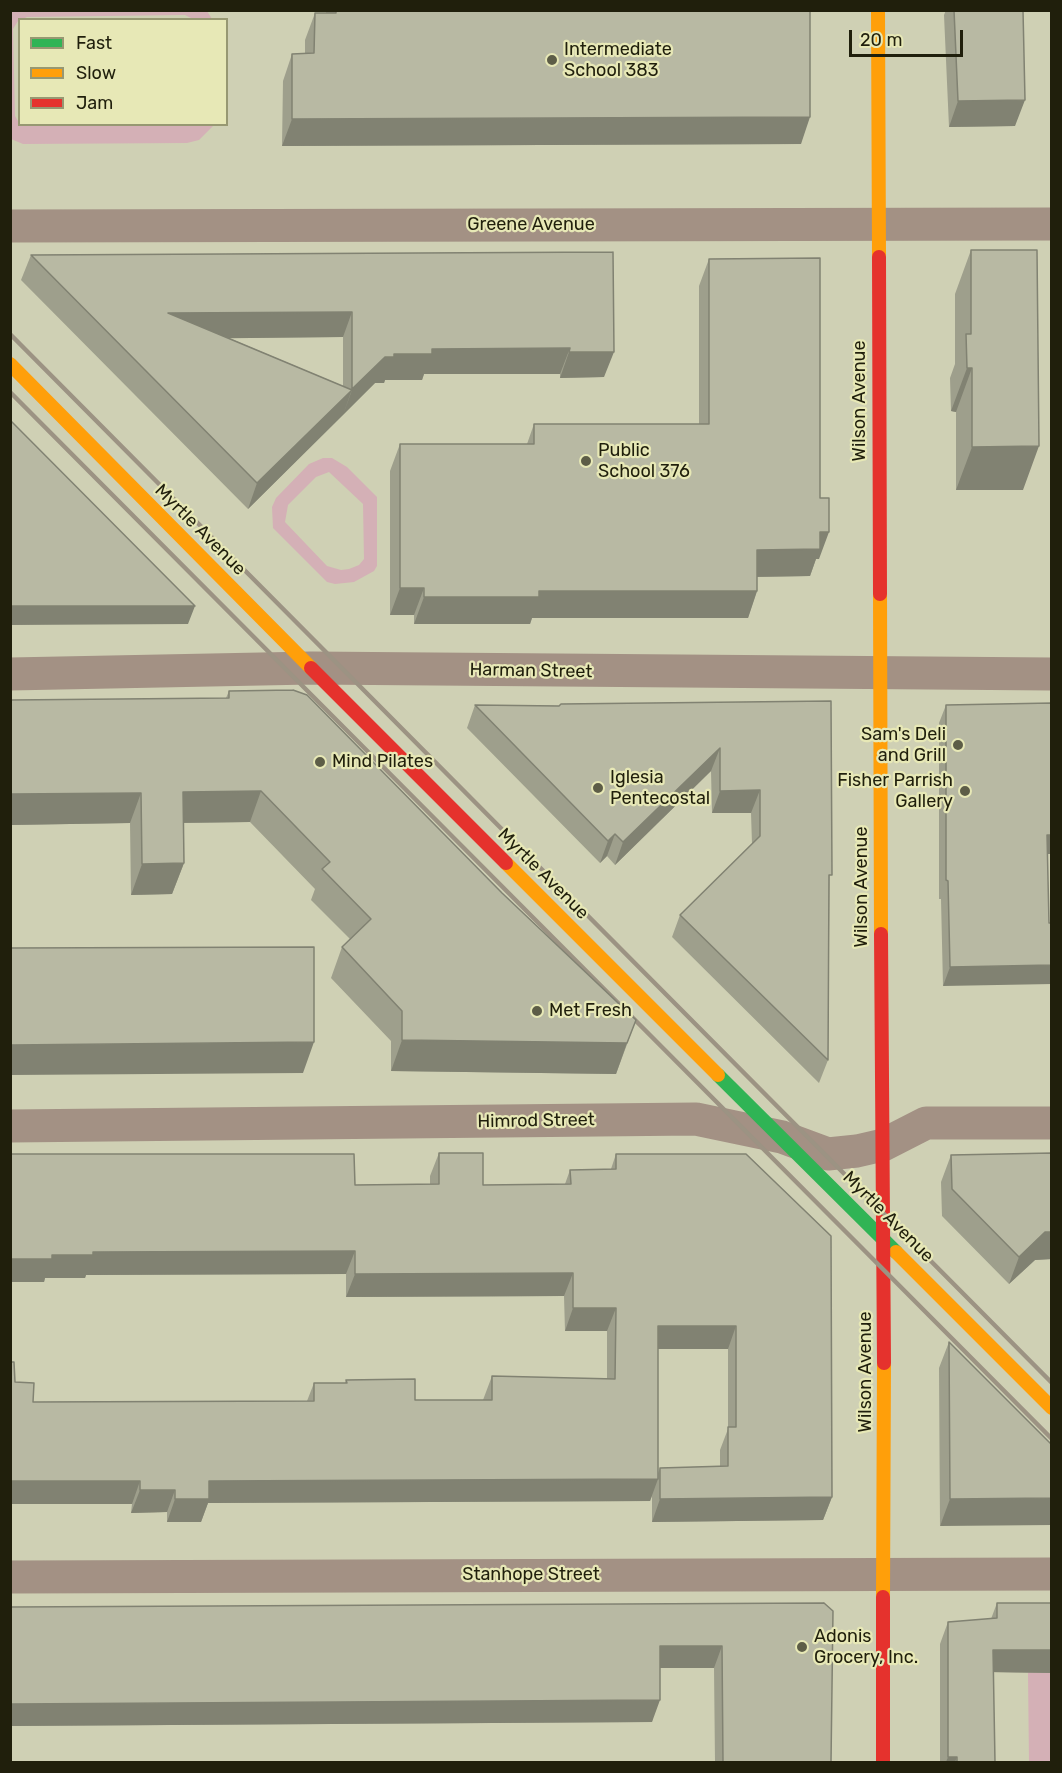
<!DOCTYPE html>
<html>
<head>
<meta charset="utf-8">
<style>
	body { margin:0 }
	#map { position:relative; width:1062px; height:1773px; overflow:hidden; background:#cfd0b4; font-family:Rubik,sans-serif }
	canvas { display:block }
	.frame { position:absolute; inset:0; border:12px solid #201f0c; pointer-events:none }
	.legend { position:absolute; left:18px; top:18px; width:210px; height:108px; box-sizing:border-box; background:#e7e8b6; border:2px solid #979872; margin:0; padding:8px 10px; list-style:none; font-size:18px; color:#201f0c }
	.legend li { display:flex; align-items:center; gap:12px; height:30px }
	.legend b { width:30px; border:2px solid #979872 }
	.scale { position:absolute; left:849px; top:30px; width:114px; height:27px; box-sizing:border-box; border:3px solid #201f0c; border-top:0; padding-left:8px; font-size:18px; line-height:21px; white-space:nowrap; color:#201f0c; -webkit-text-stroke:4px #e7e8b6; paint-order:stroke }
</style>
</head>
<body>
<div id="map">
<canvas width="1062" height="1773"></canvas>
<div class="frame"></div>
<ul class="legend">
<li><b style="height:8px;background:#30b455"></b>Fast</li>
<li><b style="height:8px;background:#ff9f0a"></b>Slow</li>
<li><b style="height:8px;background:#e5322d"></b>Jam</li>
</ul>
<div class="scale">20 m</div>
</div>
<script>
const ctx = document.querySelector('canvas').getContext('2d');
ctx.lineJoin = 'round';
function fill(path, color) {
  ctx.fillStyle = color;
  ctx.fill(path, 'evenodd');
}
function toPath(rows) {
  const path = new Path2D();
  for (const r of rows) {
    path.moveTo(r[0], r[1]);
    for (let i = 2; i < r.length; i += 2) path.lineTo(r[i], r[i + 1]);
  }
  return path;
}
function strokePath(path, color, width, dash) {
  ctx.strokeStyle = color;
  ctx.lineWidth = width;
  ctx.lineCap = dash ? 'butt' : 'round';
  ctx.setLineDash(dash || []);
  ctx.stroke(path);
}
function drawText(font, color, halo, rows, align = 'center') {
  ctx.font = font + ' Rubik,sans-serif';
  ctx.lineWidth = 4.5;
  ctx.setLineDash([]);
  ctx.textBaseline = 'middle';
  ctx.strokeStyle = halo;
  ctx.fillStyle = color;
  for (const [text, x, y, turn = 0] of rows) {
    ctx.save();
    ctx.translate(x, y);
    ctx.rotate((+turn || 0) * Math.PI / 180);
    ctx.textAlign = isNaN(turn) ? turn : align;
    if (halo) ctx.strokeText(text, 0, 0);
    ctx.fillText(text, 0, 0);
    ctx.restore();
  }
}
fill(toPath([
	[207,11,212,19,193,19,185,15,27,17,18,21,13,29,15,116,21,126,214,125,199,140,187,143,23,144,11,139,11,11],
	[323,458,332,458,347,467,377,497,377,566,374,571,354,582,335,584,327,582,273,528,272,507,276,498,309,464],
	[329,472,363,504,364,559,359,565,349,569,341,570,327,566,285,522,288,505,316,477],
	[1051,1625,1051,1762,1029,1762,1028,1673]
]), '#d4b0b6');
strokePath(toPath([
	[10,226,1052,224],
	[10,674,311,668,1052,674],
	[10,1126,696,1119,782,1137,828,1154,857,1151,883,1145,926,1123,1052,1123],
	[10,1577,1052,1574]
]), '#a39184', 33);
strokePath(toPath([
	[718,1075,896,1252]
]), '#30b455', 14);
strokePath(toPath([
	[878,10,879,257],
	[10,364,311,668],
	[880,594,881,934],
	[506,863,718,1075],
	[896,1252,1052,1408],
	[883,1597,884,1363]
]), '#ff9f0a', 14);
strokePath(toPath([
	[879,257,880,594],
	[311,668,506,863],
	[881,934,884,1363],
	[883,1762,883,1597]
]), '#e5322d', 14);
strokePath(toPath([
	[10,334,1052,1383],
	[10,392,1052,1439]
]), '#9c9383', 4.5);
fill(toPath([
	[326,10,810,10,801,144,282,146,283,81,292,54,305,54,305,40,315,13,326,13],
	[946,10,1023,10,1015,126,949,127,944,15],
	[971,250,1023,490,956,490,956,412,951,411,950,378,955,364,955,294],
	[613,252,604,377,560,378,560,374,424,374,422,380,385,380,384,383,375,383,248,509,21,280,31,255],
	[343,337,343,386,229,338],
	[709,259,819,559,816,559,810,576,757,577,757,591,748,618,532,618,530,624,414,624,414,615,390,615,390,471,400,444,527,444,534,424,699,424,699,286],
	[229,691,502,893,636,1020,616,1074,391,1071,391,1041,331,978,342,947,350,939,311,900,315,889,250,822,183,823,184,863,172,894,131,895,130,823,10,825,226,698],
	[831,701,828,1060,819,1083,672,937,680,915,752,844,751,813,712,813,711,771,615,865,607,856,600,863,467,728,475,705,559,706],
	[1052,703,1052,854,1047,854,1049,923,943,986,941,899,939,899,939,723,946,705],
	[439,1153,483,1153,483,1185,565,1184,570,1170,611,1169,616,1154,746,1154,831,1236,832,1497,823,1520,652,1522,652,1496,650,1501,208,1503,201,1522,167,1522,167,1512,131,1513,132,1504,10,1504,10,1362,14,1362,15,1382,34,1383,33,1402,307,1401,314,1383,345,1383,346,1380,415,1379,415,1400,483,1400,492,1376,607,1379,607,1331,565,1331,564,1296,346,1297,346,1274,86,1275,85,1278,45,1278,44,1282,10,1282,10,1154,354,1154,355,1185,430,1184,430,1176],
	[658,1349,728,1349,728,1429,720,1450,720,1466,660,1468,658,1473],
	[1052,1153,1052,1259,1035,1260,1009,1284,942,1216,941,1182,951,1155],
	[949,1342,1004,1398,940,1526,939,1368],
	[824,1603,831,1762,715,1762,714,1668,660,1668,652,1722,10,1726],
	[997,1603,1052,1603,1052,1673,993,1672,995,1762,940,1762,940,1644,948,1622,991,1619]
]), '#9e9f8c');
fill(toPath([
	[1025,100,1015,126,949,127,958,101],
	[810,117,801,144,282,146,292,119],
	[352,312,343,337,159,339,168,313],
	[570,348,560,374,424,374,422,380,385,380,384,383,375,383,343,415,352,389,385,357,394,354,432,349],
	[569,352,614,352,604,377,560,378],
	[967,368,972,368,956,412,951,411],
	[352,390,343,415,248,509,257,483],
	[1039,446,1023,490,956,490,972,447],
	[820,532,829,532,819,559,816,559,810,576,748,577,757,550],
	[400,588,424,588,414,615,390,615],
	[539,591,757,591,748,618,532,618,530,624,414,624,424,597],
	[10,606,195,606,188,624,10,625],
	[720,748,711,771,615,865,623,842],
	[760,790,751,813,712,813,720,791],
	[261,791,250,822,172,823,183,792],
	[141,793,130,823,10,825,10,794],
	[615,834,607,856,600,863,608,841],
	[1047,835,1052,835,1052,854,1040,854],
	[184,863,172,894,131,895,142,864],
	[1052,965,1052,984,943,986,950,967],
	[402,1040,627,1043,616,1074,391,1071],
	[314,1042,303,1073,10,1075,10,1045],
	[1045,1232,1052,1232,1052,1259,1035,1260,1009,1284,1019,1257],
	[355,1251,346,1274,86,1275,85,1278,45,1278,44,1282,10,1282,10,1259,52,1255,93,1252],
	[573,1273,564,1296,346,1297,355,1274],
	[573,1308,616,1308,607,1331,565,1331],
	[658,1326,736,1326,728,1349,650,1349],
	[658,1479,650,1501,208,1503,201,1522,167,1522,175,1499,209,1481],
	[10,1481,140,1481,132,1504,10,1504],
	[140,1490,175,1490,167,1512,131,1513],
	[832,1497,823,1520,652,1522,660,1499],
	[1052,1498,1052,1525,940,1526,950,1499],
	[660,1646,722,1646,714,1668,652,1668],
	[993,1650,1052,1650,1052,1673,985,1672],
	[660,1700,652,1722,10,1726,10,1704],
	[948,1757,957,1757,955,1762,946,1762]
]), '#818272');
const building = toPath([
	[336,10,810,10,810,117,292,119,292,54,314,53,315,13,336,13,336,10],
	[954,10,1023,10,1025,100,958,101,954,10],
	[971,250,1037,250,1039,446,972,447,972,368,967,368,966,334,971,334,971,250],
	[613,252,614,352,569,352,570,348,432,349,432,354,394,354,394,357,385,357,352,389,352,312,168,313,352,390,257,483,31,255,613,252],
	[820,258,820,498,829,498,829,532,820,532,820,549,757,550,757,591,539,591,539,597,424,597,424,588,400,588,400,444,534,444,534,424,709,424,709,259,820,258],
	[10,420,195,606,10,606,10,420],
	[293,690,307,695,502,893,636,1020,627,1043,402,1040,402,1011,342,947,371,919,322,869,330,862,261,791,183,792,184,863,142,864,141,793,10,794,10,700,229,698,229,691,293,690],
	[831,701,832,875,829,875,828,1060,680,915,760,836,760,790,720,791,720,748,623,842,615,834,608,841,475,705,559,706,561,704,831,701],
	[1052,703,1052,835,1047,835,1049,923,1052,923,1052,965,950,967,948,881,946,880,946,705,1052,703],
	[314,947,314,1042,10,1045,10,948,314,947],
	[439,1153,483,1153,483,1185,571,1184,570,1170,616,1169,616,1154,746,1154,831,1236,832,1497,660,1499,660,1468,728,1466,728,1427,736,1427,736,1326,658,1326,658,1479,209,1481,209,1499,175,1499,175,1490,140,1490,140,1481,10,1481,10,1362,14,1362,15,1382,34,1383,33,1402,314,1401,314,1383,347,1383,346,1380,415,1379,415,1400,492,1400,492,1376,615,1379,616,1308,573,1308,573,1273,355,1274,355,1251,93,1252,93,1255,52,1255,52,1259,10,1259,10,1154,354,1154,355,1185,439,1184,439,1153],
	[1052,1153,1052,1232,1045,1232,1019,1257,952,1189,951,1155,1052,1153],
	[949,1342,1052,1445,1052,1498,950,1499,949,1342],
	[824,1603,833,1611,831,1762,723,1762,722,1646,660,1646,660,1700,10,1704,10,1607,824,1603],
	[997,1603,1052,1603,1052,1650,993,1650,995,1762,957,1762,957,1757,948,1757,948,1622,997,1618,997,1603]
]);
fill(building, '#b8b9a3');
strokePath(building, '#818272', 1.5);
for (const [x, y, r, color] of [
	[552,60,6,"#5d5d47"],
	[586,461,6,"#5d5d47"],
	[958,745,6,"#5d5d47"],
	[320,762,6,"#5d5d47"],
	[598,788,6,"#5d5d47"],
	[965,791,6,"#5d5d47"],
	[537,1011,6,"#5d5d47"],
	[802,1647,6,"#5d5d47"]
]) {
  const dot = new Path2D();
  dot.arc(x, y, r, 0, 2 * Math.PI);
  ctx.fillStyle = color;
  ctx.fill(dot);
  strokePath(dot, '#e7e8b6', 2);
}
drawText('18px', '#201f0c', '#e7e8b6', [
	["Intermediate",564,50],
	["School 383",564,71],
	["Public",598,451],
	["School 376",598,472],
	["Sam's Deli",946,735,"right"],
	["and Grill",946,756,"right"],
	["Mind Pilates",332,762],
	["Iglesia",610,778],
	["Pentecostal",610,799],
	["Fisher Parrish",953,781,"right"],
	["Gallery",953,802,"right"],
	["Met Fresh",549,1011],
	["Adonis",814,1637],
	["Grocery, Inc.",814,1658]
], 'left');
drawText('18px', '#201f0c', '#e7e8b6', [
	["Greene Avenue",531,225],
	["Wilson Avenue",860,401,-90],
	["Myrtle Avenue",200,530,45],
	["Harman Street",531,671,1],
	["Myrtle Avenue",543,874,45],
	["Wilson Avenue",862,887,-90],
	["Himrod Street",536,1121,-1],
	["Myrtle Avenue",888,1217,45],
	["Wilson Avenue",866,1372,-90],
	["Stanhope Street",531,1575]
]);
</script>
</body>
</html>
